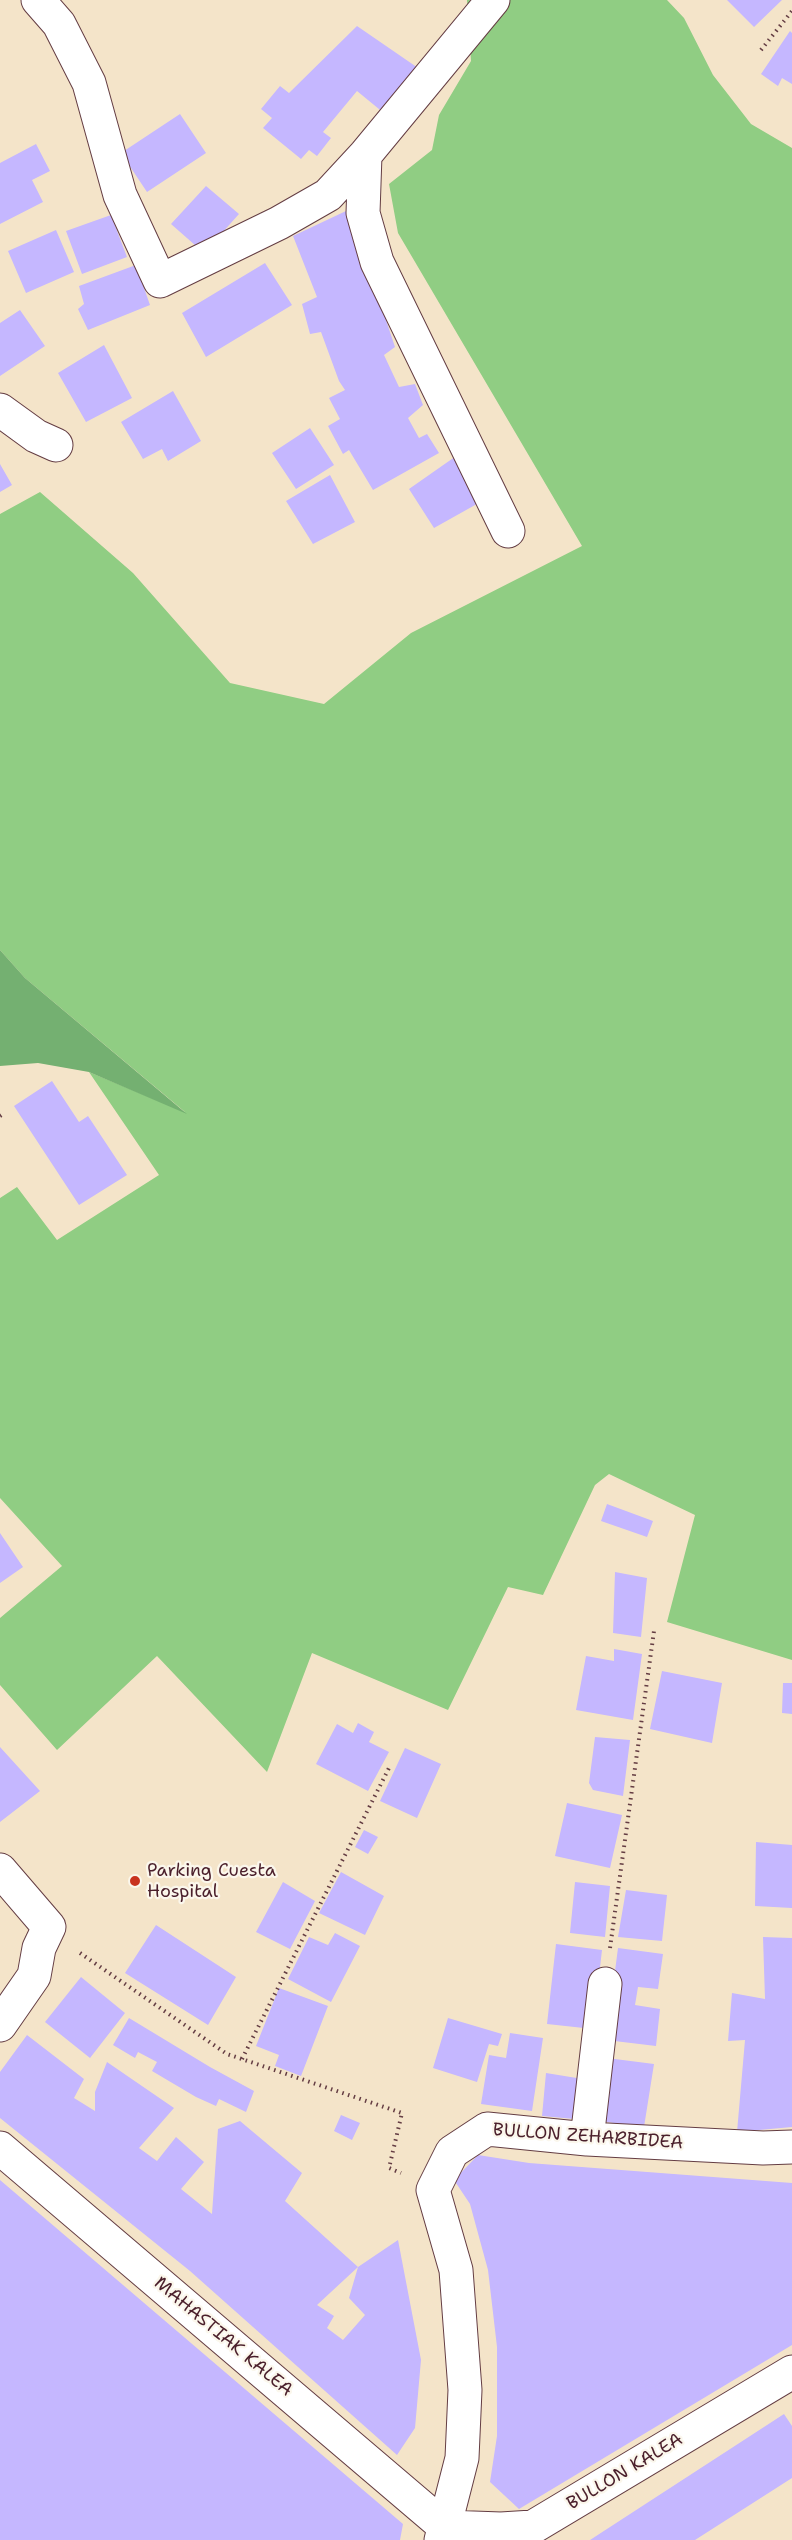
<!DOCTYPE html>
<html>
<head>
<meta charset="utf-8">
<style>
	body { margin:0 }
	canvas { display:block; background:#f4e4c9 }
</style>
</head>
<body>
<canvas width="792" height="2540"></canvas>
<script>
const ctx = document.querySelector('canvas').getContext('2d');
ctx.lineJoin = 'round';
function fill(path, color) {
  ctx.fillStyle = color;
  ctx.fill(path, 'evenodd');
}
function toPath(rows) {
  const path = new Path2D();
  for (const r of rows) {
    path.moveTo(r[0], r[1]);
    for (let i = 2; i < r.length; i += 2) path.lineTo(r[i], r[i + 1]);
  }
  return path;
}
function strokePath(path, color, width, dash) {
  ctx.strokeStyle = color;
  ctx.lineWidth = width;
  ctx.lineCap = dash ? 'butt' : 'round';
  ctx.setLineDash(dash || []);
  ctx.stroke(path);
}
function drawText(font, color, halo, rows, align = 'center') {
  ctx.font = font + ' "Shantell Sans",sans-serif';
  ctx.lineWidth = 4.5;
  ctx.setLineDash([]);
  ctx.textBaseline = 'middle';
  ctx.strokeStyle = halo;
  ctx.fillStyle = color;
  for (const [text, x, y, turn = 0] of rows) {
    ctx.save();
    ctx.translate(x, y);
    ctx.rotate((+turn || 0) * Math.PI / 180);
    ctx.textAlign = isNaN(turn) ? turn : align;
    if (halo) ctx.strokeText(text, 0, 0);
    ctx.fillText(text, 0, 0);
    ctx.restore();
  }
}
fill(toPath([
	[467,0,667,0,684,18,713,75,751,124,792,148,792,1660,667,1622,695,1515,609,1474,595,1485,543,1595,508,1587,448,1710,312,1653,267,1772,157,1656,57,1750,0,1685,0,1618,62,1566,0,1498,0,1198,17,1187,57,1240,159,1175,89,1072,185,1112,25,978,0,950,0,514,40,492,133,573,230,683,324,704,411,633,582,546,398,233,389,184,432,150,439,115,471,61]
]), '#90cd83');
fill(toPath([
	[0,950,25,978,187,1114,89,1072,38,1063,0,1066]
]), '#74b071');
fill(toPath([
	[727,0,782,0,754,27],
	[357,26,421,70,385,114,357,91,323,132,331,138,317,156,309,150,301,159,263,128,272,118,261,109,280,86,289,93],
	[790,31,792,33,792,84,782,78,778,86,761,74],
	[180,114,206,153,147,192,121,153],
	[36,144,50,171,32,180,43,202,0,224,0,163],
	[206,186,239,214,204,253,171,224],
	[346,211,371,275,395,347,384,355,399,387,415,384,423,405,408,418,419,438,427,434,439,453,373,490,349,450,343,454,328,426,340,419,329,398,345,390,339,381,321,332,310,334,302,304,317,297,293,236],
	[111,215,127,257,82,274,66,231],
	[56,230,74,272,26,293,8,251],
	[265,263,292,305,206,357,182,313],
	[136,265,150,305,88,330,78,309,84,304,79,286],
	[20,310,45,346,0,376,0,323],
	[104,345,132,398,86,422,58,373],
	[173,391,201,441,168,461,162,449,143,459,121,422],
	[310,428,334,465,296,489,272,453],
	[459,454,484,500,434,528,409,489],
	[0,464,12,485,0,492],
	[330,475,355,522,313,544,286,501],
	[52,1081,79,1122,88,1116,127,1175,79,1205,14,1106],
	[607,1504,653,1521,647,1537,601,1521],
	[0,1533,23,1567,0,1583],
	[615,1572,647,1578,641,1637,613,1633],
	[614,1649,642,1654,633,1720,576,1710,586,1656,614,1661],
	[662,1671,722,1683,712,1743,650,1729],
	[783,1683,792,1683,792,1714,782,1713],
	[358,1723,374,1732,369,1742,389,1752,368,1791,316,1764,337,1724,353,1733],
	[595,1737,630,1740,623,1796,593,1790,589,1783],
	[0,1747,40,1791,0,1822],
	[405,1748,441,1764,417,1818,380,1801],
	[567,1803,622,1815,610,1868,555,1856],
	[364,1830,378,1837,368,1854,355,1847],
	[756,1842,792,1845,792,1908,755,1906],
	[341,1872,384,1896,365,1935,319,1913],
	[283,1882,315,1901,290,1949,256,1932],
	[575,1882,610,1886,605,1937,570,1933],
	[626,1890,667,1895,662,1941,618,1937],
	[156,1925,236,1977,208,2025,125,1973],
	[335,1933,360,1946,331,2002,288,1979,309,1937,328,1945],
	[763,1937,792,1938,792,2127,737,2132,745,2040,728,2041,732,1993,765,1999],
	[556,1944,602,1950,593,2029,547,2024],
	[618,1948,663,1954,658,1989,638,1987,635,2005,660,2009,656,2046,606,2040],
	[81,1977,125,2013,90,2058,45,2022],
	[279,1988,328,2006,301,2076,275,2066,279,2055,256,2046],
	[129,2018,210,2067,254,2091,246,2112,219,2099,216,2106,196,2097,152,2071,157,2062,138,2052,135,2058,113,2045],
	[448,2018,502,2034,498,2046,489,2044,477,2082,433,2068],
	[510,2033,543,2038,532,2111,481,2104,489,2055,506,2058],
	[27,2035,84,2079,74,2098,95,2111,95,2092,107,2062,174,2108,139,2148,157,2161,176,2137,204,2162,181,2189,212,2214,218,2129,240,2121,302,2173,285,2201,358,2267,317,2305,334,2316,327,2328,343,2340,365,2315,349,2298,358,2267,398,2240,421,2360,415,2428,397,2455,190,2271,0,2118,0,2072],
	[607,2058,654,2064,644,2127,599,2121],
	[546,2073,589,2080,585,2120,542,2116],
	[341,2115,360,2123,352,2140,334,2131],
	[478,2155,529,2163,792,2183,792,2345,519,2509,490,2482,497,2436,497,2347,488,2270,470,2204,454,2180],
	[0,2180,403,2524,400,2540,0,2540],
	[784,2414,792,2426,792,2478,695,2540,590,2540]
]), '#c5b7ff');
const minor = toPath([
	[38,0,59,24,89,83,120,195,160,281,279,223,328,195,365,155,493,0],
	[365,155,363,213,377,262,508,531],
	[0,410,36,436,56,445],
	[0,1870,49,1927,39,1948,34,1976,0,2025],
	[587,2139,605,1984],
	[0,2148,445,2527],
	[445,2527,501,2529,533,2527,792,2372],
	[441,2540,462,2458,465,2390,456,2270,433,2190,452,2152,487,2129,587,2139,763,2148,792,2147]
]);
strokePath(minor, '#643d43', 35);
strokePath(toPath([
	[761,50,792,11],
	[0,1116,3,1114],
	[610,1948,654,1631],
	[80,1953,227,2054,402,2113,389,2168,401,2173],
	[242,2059,390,1766]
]), '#643d43', 4, [1.5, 4.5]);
strokePath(minor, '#fff', 33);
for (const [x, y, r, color] of [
	[135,1881,6,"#c8321e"]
]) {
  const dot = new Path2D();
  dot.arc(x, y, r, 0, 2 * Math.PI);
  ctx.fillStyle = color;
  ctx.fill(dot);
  strokePath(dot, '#fbf7ec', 2);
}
drawText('18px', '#4a1f2b', '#fbf7ec', [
	["Parking Cuesta",147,1871],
	["Hospital",147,1892]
], 'left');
drawText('18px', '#4a1f2b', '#fbf7ec', [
	["BULLON ZEHARBIDEA",588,2137,4],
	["MAHASTIAK KALEA",223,2337,40],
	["BULLON KALEA",625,2472,-31]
]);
</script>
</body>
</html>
